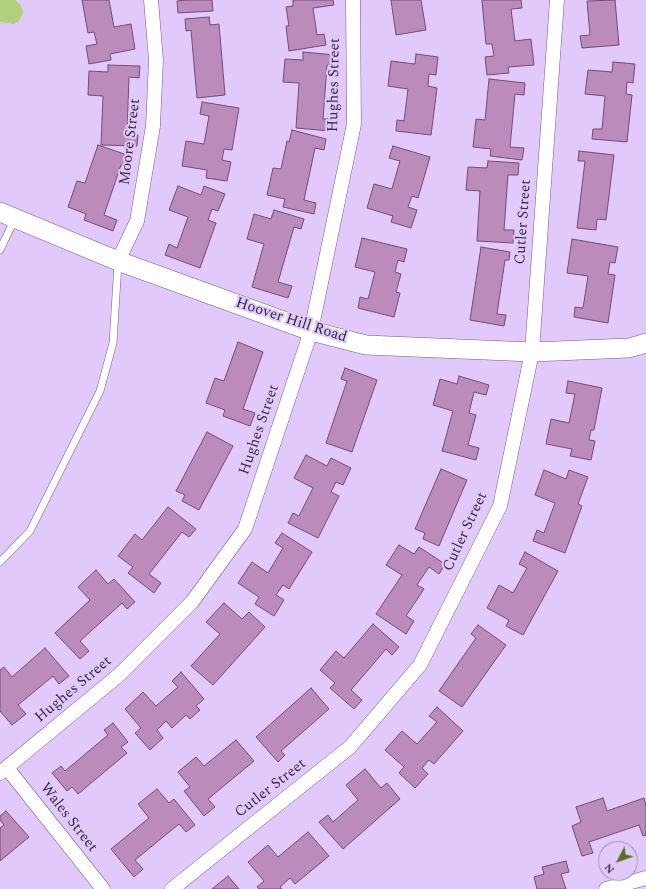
<!DOCTYPE html>
<html>
<head>
<meta charset="utf-8">
<style>
	body { margin:0 }
	#map { position:relative; width:646px; height:889px; overflow:hidden; background:#e1cafb; font-family:Spectral,serif }
	canvas { display:block }
	.north { position:absolute; left:598px; top:841px; width:40px; height:40px; box-sizing:border-box; background:#e1cafb; border:1px solid #9d8ab1; border-radius:50%; rotate:229deg; font-size:11px; font-weight:700; line-height:16px; text-align:center; color:#362b42 }
	.north::after { content:''; display:block; margin:auto; width:14px; height:18px; background:#577124; clip-path:polygon(50% 0,100% 100%,50% 72%,0 100%) }
</style>
</head>
<body>
<div id="map">
<canvas width="646" height="889"></canvas>
<div class="north">N</div>
</div>
<script>
const ctx = document.querySelector('canvas').getContext('2d');
ctx.lineJoin = 'round';
function fill(path, color) {
  ctx.fillStyle = color;
  ctx.fill(path, 'evenodd');
}
function toPath(rows) {
  const path = new Path2D();
  for (const r of rows) {
    path.moveTo(r[0], r[1]);
    for (let i = 2; i < r.length; i += 2) path.lineTo(r[i], r[i + 1]);
  }
  return path;
}
function strokePath(path, color, width, dash) {
  ctx.strokeStyle = color;
  ctx.lineWidth = width;
  ctx.lineCap = dash ? 'butt' : 'round';
  ctx.setLineDash(dash || []);
  ctx.stroke(path);
}
function drawText(font, color, halo, rows, align = 'center') {
  ctx.font = font + ' Spectral,serif';
  ctx.lineWidth = 4;
  ctx.setLineDash([]);
  ctx.textBaseline = 'middle';
  ctx.strokeStyle = halo;
  ctx.fillStyle = color;
  for (const [text, x, y, turn = 0] of rows) {
    ctx.save();
    ctx.translate(x, y);
    ctx.rotate((+turn || 0) * Math.PI / 180);
    ctx.textAlign = isNaN(turn) ? turn : align;
    if (halo) ctx.strokeText(text, 0, 0);
    ctx.fillText(text, 0, 0);
    ctx.restore();
  }
}
fill(toPath([
	[0,0,15,0,21,5,23,13,19,21,14,24,0,22]
]), '#b0d07b');
const building = toPath([
	[82,0,109,0,114,27,131,24,135,49,110,54,111,60,89,64,86,46,97,44,94,32,88,33,82,0],
	[187,0,212,0,213,11,178,13,177,1,187,0],
	[293,0,333,0,334,5,313,8,317,35,324,34,326,45,289,51,286,26,289,26,286,7,293,6,293,0],
	[391,0,421,0,426,30,396,35,391,0],
	[482,0,521,0,522,8,511,9,515,41,531,39,534,65,508,67,509,73,487,75,485,57,494,56,492,44,486,44,482,0],
	[615,0,619,45,582,48,580,36,590,35,587,1,615,0],
	[209,17,210,25,219,24,225,95,197,98,191,30,186,31,185,19,209,17],
	[303,52,335,55,334,66,327,65,323,119,331,119,330,131,296,128,299,83,283,82,285,59,303,60,303,52],
	[416,54,438,57,436,75,429,74,428,86,437,88,431,135,396,131,397,120,404,121,408,89,388,86,391,61,415,64,416,54],
	[613,62,635,64,633,83,627,82,626,94,632,95,627,142,592,139,593,129,602,129,605,96,585,94,588,70,612,72,613,62],
	[108,65,140,66,139,78,129,77,127,134,138,135,137,146,101,145,103,96,88,95,89,71,108,72,108,65],
	[489,79,525,83,524,95,515,94,510,147,524,148,522,160,490,156,491,149,473,147,476,119,485,120,489,79],
	[202,102,239,108,232,150,224,149,222,160,231,162,227,181,206,178,207,170,182,166,186,141,204,144,209,116,200,114,202,102],
	[292,130,326,139,324,150,315,148,304,200,316,203,314,214,283,207,285,199,267,195,273,168,281,169,287,141,289,142,292,130],
	[98,145,133,157,129,168,121,165,104,215,117,220,113,231,84,220,86,214,68,207,77,181,85,183,98,145],
	[393,146,430,157,418,198,412,196,408,207,417,210,411,228,391,222,393,216,367,208,374,184,392,189,400,161,389,158,393,146],
	[579,151,614,155,606,220,597,219,596,230,577,228,585,161,578,161,579,151],
	[488,161,519,163,518,175,508,175,504,230,514,230,513,243,477,241,480,191,466,190,468,167,487,168,488,161],
	[178,186,201,195,204,186,225,194,218,211,212,209,208,220,216,223,200,268,165,255,169,244,177,248,188,217,169,210,178,186],
	[274,210,304,219,301,229,294,227,278,282,292,286,288,298,252,287,264,244,247,239,254,214,271,219,274,210],
	[362,238,407,249,404,262,398,260,395,272,401,274,396,292,400,293,394,317,358,308,360,297,368,299,375,272,355,267,362,238],
	[572,239,618,247,615,263,610,262,608,274,615,275,608,323,574,317,575,307,583,308,588,276,567,273,572,239],
	[481,247,510,252,509,260,505,260,497,314,506,315,504,326,470,320,481,247],
	[238,342,263,352,243,409,255,413,250,426,223,416,225,410,206,403,215,378,224,381,238,342],
	[345,368,377,380,352,452,326,443,347,381,341,379,345,368],
	[459,376,489,385,486,395,474,392,469,413,476,415,468,445,479,448,476,460,442,451,453,411,433,405,440,379,457,384,459,376],
	[568,381,602,388,594,430,591,430,589,440,595,441,591,460,570,456,572,449,546,444,551,419,569,423,575,394,566,393,568,381],
	[207,432,233,446,199,510,182,501,185,495,176,491,207,432],
	[306,455,327,466,331,458,351,468,343,485,336,482,331,492,339,496,318,538,288,523,293,513,299,516,313,488,294,478,306,455],
	[441,469,467,480,439,546,423,539,425,533,415,529,441,469],
	[544,470,566,479,569,470,588,477,578,504,582,506,565,553,533,541,537,530,544,533,555,503,535,495,544,470],
	[168,507,196,529,189,537,182,532,149,574,161,583,154,593,128,573,133,567,118,556,135,534,142,540,168,507],
	[282,533,312,552,289,589,283,585,276,595,284,600,274,616,255,604,259,597,238,583,252,562,268,573,283,548,275,543,282,533],
	[399,545,414,554,419,547,445,564,439,574,429,567,417,585,424,589,406,616,414,621,406,634,376,614,402,575,386,565,399,545],
	[525,552,558,571,523,635,506,626,509,620,487,608,499,585,513,593,527,568,519,564,525,552],
	[96,570,108,584,114,579,135,602,127,609,122,603,80,641,89,651,80,659,55,633,90,600,78,587,96,570],
	[224,603,242,619,249,612,265,627,213,685,191,666,220,634,206,622,224,603],
	[373,624,399,647,392,655,386,649,351,690,362,700,354,709,330,688,335,683,320,670,336,651,344,658,373,624],
	[478,625,506,645,462,707,439,691,476,638,471,634,478,625],
	[45,648,69,676,59,684,53,676,18,705,26,714,12,725,0,711,0,670,4,667,12,677,45,648],
	[181,672,204,699,196,706,200,710,190,719,186,715,172,728,166,721,157,730,163,738,150,750,135,733,141,728,125,709,143,692,156,706,178,687,172,681,181,672],
	[311,688,329,709,281,751,285,755,278,762,256,737,311,688],
	[437,707,463,731,434,764,429,760,422,768,428,774,415,788,399,773,404,767,385,750,402,731,417,744,437,722,429,716,437,707],
	[113,723,128,742,121,747,127,753,78,794,72,787,67,791,52,773,61,766,65,771,108,735,104,730,113,723],
	[236,740,254,761,208,799,215,807,204,816,184,791,190,787,178,772,196,757,204,766,236,740],
	[365,769,381,788,387,783,400,799,343,849,319,822,328,815,333,822,358,800,346,785,365,769],
	[157,789,169,803,174,799,195,825,186,832,179,824,135,860,143,869,134,877,111,849,149,818,138,804,157,789],
	[603,798,607,811,644,798,646,805,646,835,643,836,639,825,589,842,593,853,582,856,572,826,581,822,576,807,603,798],
	[6,811,29,837,0,861,0,828,4,825,0,820,0,816,6,811],
	[308,832,329,856,295,884,290,878,280,887,282,889,259,889,257,887,264,881,248,862,268,845,278,857,308,832],
	[566,861,569,872,561,874,566,889,537,889,534,877,544,874,542,867,566,861],
	[228,876,239,889,212,889,228,876]
]);
fill(building, '#ba8bbb');
strokePath(building, '#754a76', 1);
const lane = toPath([
	[0,250,15,218],
	[0,562,30,531,100,391,113,343,118,263]
]);
const street = toPath([
	[118,261,137,221,153,126,156,60,151,0],
	[7,768,103,889],
	[0,773,119,675,192,602,245,529,311,331,354,124,353,0],
	[172,889,350,747,420,665,500,506,532,352,557,0],
	[606,889,646,878]
]);
const secondary = toPath([
	[0,212,118,261,311,331,366,345,532,352,629,348,646,343]
]);
strokePath(lane, '#72598e', 8);
strokePath(street, '#72598e', 15);
strokePath(secondary, '#72598e', 20);
strokePath(lane, '#fff', 7);
strokePath(street, '#fff', 14);
strokePath(secondary, '#fff', 19);
drawText('15px', '#362b42', '#e1cafb', [
	["Hughes Street",335,85,-89],
	["Moore Street",131,142,-83],
	["Cutler Street",524,222,-86],
	["Hoover Hill Road",291,321,18],
	["Hughes Street",260,430,-71],
	["Cutler Street",466,532,-65],
	["Hughes Street",74,690,-40],
	["Cutler Street",271,789,-38],
	["Wales Street",68,818,52]
]);
</script>
</body>
</html>
